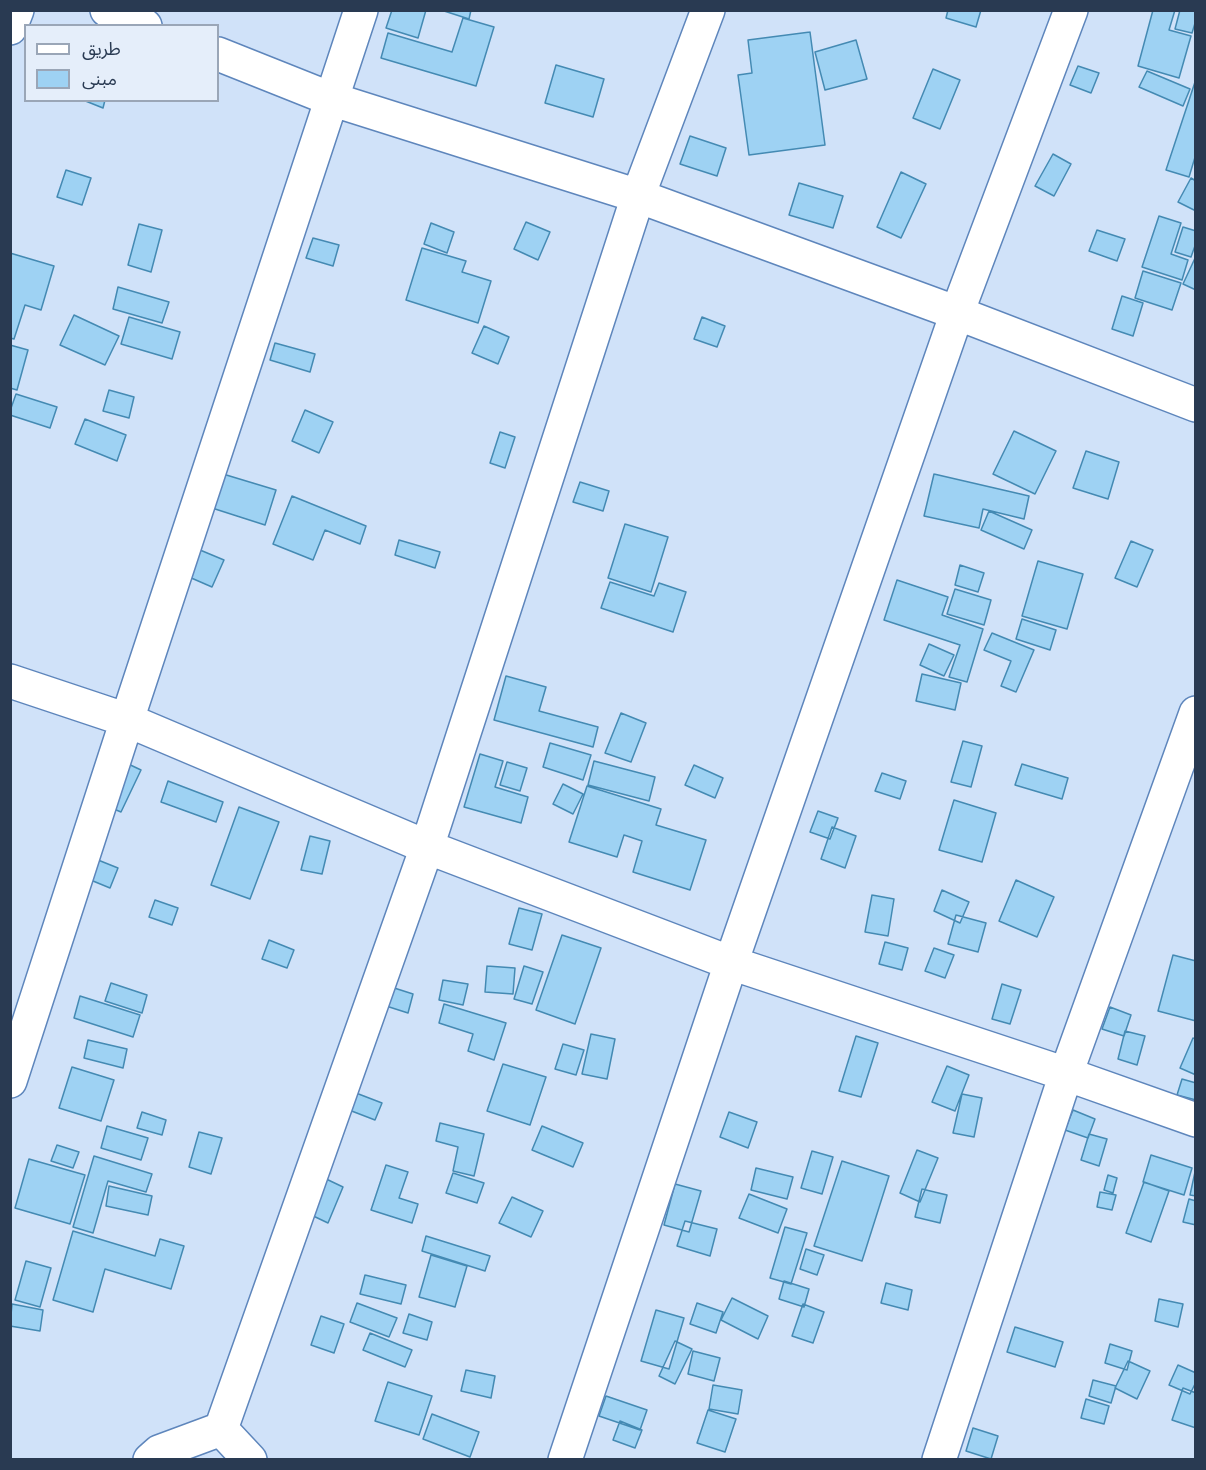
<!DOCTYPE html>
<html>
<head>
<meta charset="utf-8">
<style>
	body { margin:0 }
	#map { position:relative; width:1206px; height:1470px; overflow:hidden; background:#d0e2f9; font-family:"IBM Plex Sans","Noto Sans Arabic",sans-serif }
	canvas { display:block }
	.frame { position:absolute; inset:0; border:12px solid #293a52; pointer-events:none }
	.legend { position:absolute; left:24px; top:24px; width:195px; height:78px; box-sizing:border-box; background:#e5eefa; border:2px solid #9aa6b7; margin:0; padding:8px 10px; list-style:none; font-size:18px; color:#293a52 }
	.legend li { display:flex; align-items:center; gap:12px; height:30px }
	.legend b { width:30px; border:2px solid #9aa6b7 }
</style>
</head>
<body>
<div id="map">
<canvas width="1206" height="1470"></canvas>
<div class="frame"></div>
<ul class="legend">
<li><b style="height:8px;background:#fff"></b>طريق</li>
<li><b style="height:16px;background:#9ed2f3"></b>مبنى</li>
</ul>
</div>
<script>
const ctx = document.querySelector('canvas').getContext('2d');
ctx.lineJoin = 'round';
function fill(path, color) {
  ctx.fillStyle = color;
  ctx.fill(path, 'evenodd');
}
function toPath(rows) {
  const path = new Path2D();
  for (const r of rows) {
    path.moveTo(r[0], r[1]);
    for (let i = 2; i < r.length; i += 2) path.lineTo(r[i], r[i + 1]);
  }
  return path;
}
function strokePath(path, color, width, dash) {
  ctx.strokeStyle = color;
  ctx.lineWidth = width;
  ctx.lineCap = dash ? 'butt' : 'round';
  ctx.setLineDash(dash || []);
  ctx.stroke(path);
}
const building = toPath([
	[392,10,426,10,418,38,386,28,392,10],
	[441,10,471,10,469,19,441,10],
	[948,10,981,10,976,27,946,18,948,10],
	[1153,10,1175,10,1169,30,1191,36,1179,78,1138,66,1153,10],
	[1180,10,1196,10,1196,20,1192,33,1175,29,1180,10],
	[463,18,494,27,476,86,381,58,388,33,452,52,463,18],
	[810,32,825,145,749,155,738,75,752,73,748,40,810,32],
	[856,40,867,79,825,90,815,52,856,40],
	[556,65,604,79,593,117,545,103,556,65],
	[1078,66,1099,73,1091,93,1070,85,1078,66],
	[933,69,960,80,940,129,913,118,933,69],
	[1147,71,1190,89,1183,106,1139,87,1147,71],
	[1196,79,1196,154,1189,177,1166,170,1196,79],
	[83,100,105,100,103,108,83,100],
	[690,136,726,148,717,176,680,164,690,136],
	[1053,154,1071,164,1054,196,1035,186,1053,154],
	[66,170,91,178,82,205,57,197,66,170],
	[901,172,926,184,901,238,877,227,901,172],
	[1191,178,1196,181,1196,211,1178,202,1191,178],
	[799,183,843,196,833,228,789,215,799,183],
	[1159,216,1181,223,1171,254,1188,260,1182,280,1142,267,1159,216],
	[526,222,550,232,538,260,514,249,526,222],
	[431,223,454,232,447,253,424,244,431,223],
	[139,224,162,230,151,272,128,265,139,224],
	[1183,227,1196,231,1196,243,1191,257,1175,252,1183,227],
	[1097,230,1125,239,1117,261,1089,251,1097,230],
	[313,238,339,245,333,266,306,258,313,238],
	[422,248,466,261,462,272,491,281,478,323,406,300,422,248],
	[10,253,54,266,41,310,25,305,14,339,10,338,10,253],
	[1196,256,1196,290,1183,284,1196,256],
	[1143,271,1181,283,1172,310,1135,298,1143,271],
	[118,287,169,302,162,323,113,309,118,287],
	[1122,296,1143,303,1133,336,1112,329,1122,296],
	[74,315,119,336,105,365,60,345,74,315],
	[129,317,180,332,172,359,121,344,129,317],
	[702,317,725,326,717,347,694,339,702,317],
	[484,326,509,337,498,364,472,353,484,326],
	[275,343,315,354,310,372,270,360,275,343],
	[10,345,28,350,17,390,10,388,10,345],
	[109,390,134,397,129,418,103,411,109,390],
	[16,394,57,407,50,428,10,415,10,411,16,394],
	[305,410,333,422,319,453,292,441,305,410],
	[85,419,126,435,117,461,75,444,85,419],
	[1014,431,1056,451,1035,494,993,474,1014,431],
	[500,432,515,437,505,468,490,463,500,432],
	[1086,451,1119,462,1108,499,1073,488,1086,451],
	[223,474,276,490,265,525,212,508,223,474],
	[934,474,1029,496,1024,519,983,509,979,528,924,516,934,474],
	[580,482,609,491,603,511,573,502,580,482],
	[292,496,366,526,360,544,325,530,313,560,273,544,292,496],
	[989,511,1032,530,1024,549,981,530,989,511],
	[625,524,668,537,651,592,608,578,625,524],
	[399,540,440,552,435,568,395,555,399,540],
	[1131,541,1153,550,1137,587,1115,578,1131,541],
	[200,550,224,560,212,587,189,577,200,550],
	[1038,561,1083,574,1067,629,1022,616,1038,561],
	[960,565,984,573,978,592,955,585,960,565],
	[897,580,948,597,942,615,983,629,967,682,949,677,960,645,884,620,897,580],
	[610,582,654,596,659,583,686,592,673,632,601,608,610,582],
	[955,589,991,600,984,625,947,614,955,589],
	[1022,619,1056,630,1050,650,1016,639,1022,619],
	[992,633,1034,650,1016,692,1001,686,1011,661,984,650,992,633],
	[929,644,954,655,944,676,920,665,929,644],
	[922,674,961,683,955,710,916,701,922,674],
	[506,676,546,687,539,711,598,727,593,747,494,720,506,676],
	[621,713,646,723,631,762,605,753,621,713],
	[963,741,982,746,971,787,951,782,963,741],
	[550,743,591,755,583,780,543,767,550,743],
	[480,754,503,761,495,787,528,797,521,823,464,807,480,754],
	[122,761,141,770,121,812,102,804,122,761],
	[594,761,655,777,649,801,588,785,594,761],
	[507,762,527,768,520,791,500,785,507,762],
	[1022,764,1068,778,1062,799,1015,785,1022,764],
	[694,765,723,778,715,798,685,785,694,765],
	[882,773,906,781,900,799,875,791,882,773],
	[168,781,223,802,216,822,161,802,168,781],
	[563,784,583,794,573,814,553,804,563,784],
	[587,786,661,809,656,825,706,840,690,890,633,872,642,841,624,835,617,857,569,842,587,786],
	[954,800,996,813,982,862,939,850,954,800],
	[239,807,279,822,250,899,211,885,239,807],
	[818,811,838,818,830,839,810,832,818,811],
	[832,827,856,836,845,868,821,859,832,827],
	[310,836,330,841,322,874,301,870,310,836],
	[83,854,118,868,110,888,76,874,83,854],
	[1016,880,1054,897,1037,937,999,921,1016,880],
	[942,890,969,902,960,923,934,911,942,890],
	[872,895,894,899,888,936,865,932,872,895],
	[155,900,178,908,172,925,149,917,155,900],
	[519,908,542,914,532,950,509,944,519,908],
	[956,915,986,923,978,952,948,944,956,915],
	[562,935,601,948,575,1024,536,1010,562,935],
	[269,940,294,950,287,968,262,959,269,940],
	[885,942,908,948,902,970,879,964,885,942],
	[934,948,954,955,945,978,925,971,934,948],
	[1173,955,1196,961,1196,1021,1158,1011,1173,955],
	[487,966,515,968,513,994,485,992,487,966],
	[524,966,543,972,532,1004,514,999,524,966],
	[443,980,468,984,463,1005,439,1000,443,980],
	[111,983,147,995,142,1013,105,1001,111,983],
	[1002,984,1021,990,1010,1024,992,1019,1002,984],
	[388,986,413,994,408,1013,383,1005,388,986],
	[80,996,140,1015,133,1037,74,1018,80,996],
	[444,1004,506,1023,494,1060,468,1051,473,1034,439,1023,444,1004],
	[1110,1007,1131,1015,1124,1036,1102,1029,1110,1007],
	[1125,1031,1145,1036,1137,1065,1118,1059,1125,1031],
	[591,1034,615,1039,607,1079,582,1074,591,1034],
	[856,1036,878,1043,861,1097,839,1091,856,1036],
	[1193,1038,1196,1039,1196,1075,1180,1068,1193,1038],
	[88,1040,127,1049,123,1068,84,1058,88,1040],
	[563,1044,584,1050,576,1075,555,1069,563,1044],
	[503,1064,546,1077,530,1125,487,1111,503,1064],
	[947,1066,969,1075,955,1111,932,1102,947,1066],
	[72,1067,114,1080,101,1121,59,1108,72,1067],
	[1182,1079,1196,1083,1196,1100,1177,1095,1182,1079],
	[356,1093,382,1103,375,1120,349,1110,356,1093],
	[962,1094,982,1098,974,1137,953,1133,962,1094],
	[1073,1110,1095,1119,1088,1138,1065,1130,1073,1110],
	[142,1112,166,1120,162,1135,137,1128,142,1112],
	[729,1112,757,1122,748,1148,720,1137,729,1112],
	[440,1123,484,1134,474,1176,453,1171,458,1147,436,1141,440,1123],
	[107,1126,148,1138,141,1160,101,1148,107,1126],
	[542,1126,583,1143,573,1167,532,1150,542,1126],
	[199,1132,222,1138,211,1174,189,1167,199,1132],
	[1089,1134,1107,1139,1099,1166,1081,1160,1089,1134],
	[57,1145,79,1152,73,1168,51,1161,57,1145],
	[917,1150,938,1158,920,1202,900,1193,917,1150],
	[812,1151,833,1157,822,1194,801,1188,812,1151],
	[1151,1155,1192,1168,1184,1195,1143,1182,1151,1155],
	[94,1156,152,1174,146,1192,108,1181,93,1233,73,1227,94,1156],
	[29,1159,85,1175,70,1224,15,1208,29,1159],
	[842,1161,889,1176,862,1261,814,1246,842,1161],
	[386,1165,408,1172,399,1198,418,1204,412,1223,371,1210,386,1165],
	[756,1168,793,1177,787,1199,751,1190,756,1168],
	[1195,1172,1196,1172,1196,1196,1190,1195,1195,1172],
	[453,1173,484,1183,477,1203,446,1193,453,1173],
	[1108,1175,1117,1178,1113,1193,1104,1190,1108,1175],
	[322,1177,343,1187,328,1223,307,1213,322,1177],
	[1144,1182,1169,1191,1151,1242,1126,1233,1144,1182],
	[675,1184,701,1191,689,1232,664,1225,675,1184],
	[109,1186,152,1196,148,1215,106,1206,109,1186],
	[922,1189,947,1195,940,1223,915,1217,922,1189],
	[1100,1192,1116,1195,1112,1210,1097,1207,1100,1192],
	[749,1194,787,1209,778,1233,739,1218,749,1194],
	[512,1197,543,1211,531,1237,499,1223,512,1197],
	[1189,1199,1196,1201,1196,1225,1183,1222,1189,1199],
	[685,1221,717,1229,710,1256,677,1246,685,1221],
	[785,1227,807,1233,791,1284,770,1278,785,1227],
	[73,1231,155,1256,160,1239,184,1246,171,1289,105,1269,93,1312,53,1300,73,1231],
	[426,1236,490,1256,485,1271,422,1251,426,1236],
	[806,1249,824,1255,817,1275,800,1269,806,1249],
	[431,1255,467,1266,455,1307,419,1297,431,1255],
	[26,1261,51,1268,40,1307,15,1300,26,1261],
	[365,1275,406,1285,401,1304,360,1294,365,1275],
	[784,1281,809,1289,804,1307,779,1299,784,1281],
	[886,1283,912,1290,908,1310,881,1303,886,1283],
	[732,1298,768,1316,758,1339,721,1320,732,1298],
	[1159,1299,1183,1304,1178,1327,1155,1321,1159,1299],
	[357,1303,397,1318,389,1337,350,1322,357,1303],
	[697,1303,723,1312,716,1333,690,1324,697,1303],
	[12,1304,43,1310,40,1331,10,1326,12,1304],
	[803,1304,824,1312,813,1343,792,1336,803,1304],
	[656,1310,684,1318,669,1369,641,1361,656,1310],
	[409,1314,432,1322,427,1340,403,1333,409,1314],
	[321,1316,344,1324,334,1353,311,1345,321,1316],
	[1015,1327,1063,1342,1055,1367,1007,1352,1015,1327],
	[370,1333,412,1350,405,1367,363,1350,370,1333],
	[675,1341,692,1349,675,1384,659,1376,675,1341],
	[1110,1344,1132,1351,1127,1370,1105,1363,1110,1344],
	[693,1351,720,1358,714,1381,688,1374,693,1351],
	[1128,1361,1150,1371,1137,1399,1115,1388,1128,1361],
	[1178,1365,1196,1373,1196,1382,1190,1394,1169,1385,1178,1365],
	[466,1370,495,1376,491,1398,461,1391,466,1370],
	[1093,1380,1116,1386,1111,1403,1089,1396,1093,1380],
	[388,1382,432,1396,419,1435,375,1421,388,1382],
	[713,1385,742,1390,738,1414,709,1409,713,1385],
	[1183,1388,1196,1393,1196,1428,1172,1420,1183,1388],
	[606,1396,647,1410,640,1430,599,1416,606,1396],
	[1086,1399,1109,1406,1104,1424,1081,1418,1086,1399],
	[708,1410,736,1419,725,1452,697,1443,708,1410],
	[432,1414,479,1432,470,1457,423,1439,432,1414],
	[620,1421,642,1430,635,1448,613,1440,620,1421],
	[973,1428,998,1436,991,1459,966,1451,973,1428]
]);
fill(building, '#9ed2f3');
strokePath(building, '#448ab3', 1.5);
const minor = toPath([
	[107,10,145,26],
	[10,28,17,10],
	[218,54,331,99,638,196,957,313,1196,405],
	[10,681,127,720,427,847,731,963,1066,1074,1196,1120],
	[10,1081,127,720,361,10],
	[221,1429,250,1460],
	[150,1460,159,1452,221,1429,427,847,638,196,708,10],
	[565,1460,731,963,957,313,1071,10],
	[939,1460,1066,1074,1196,713]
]);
strokePath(minor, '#5e86bc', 36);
strokePath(minor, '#fff', 33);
</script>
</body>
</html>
